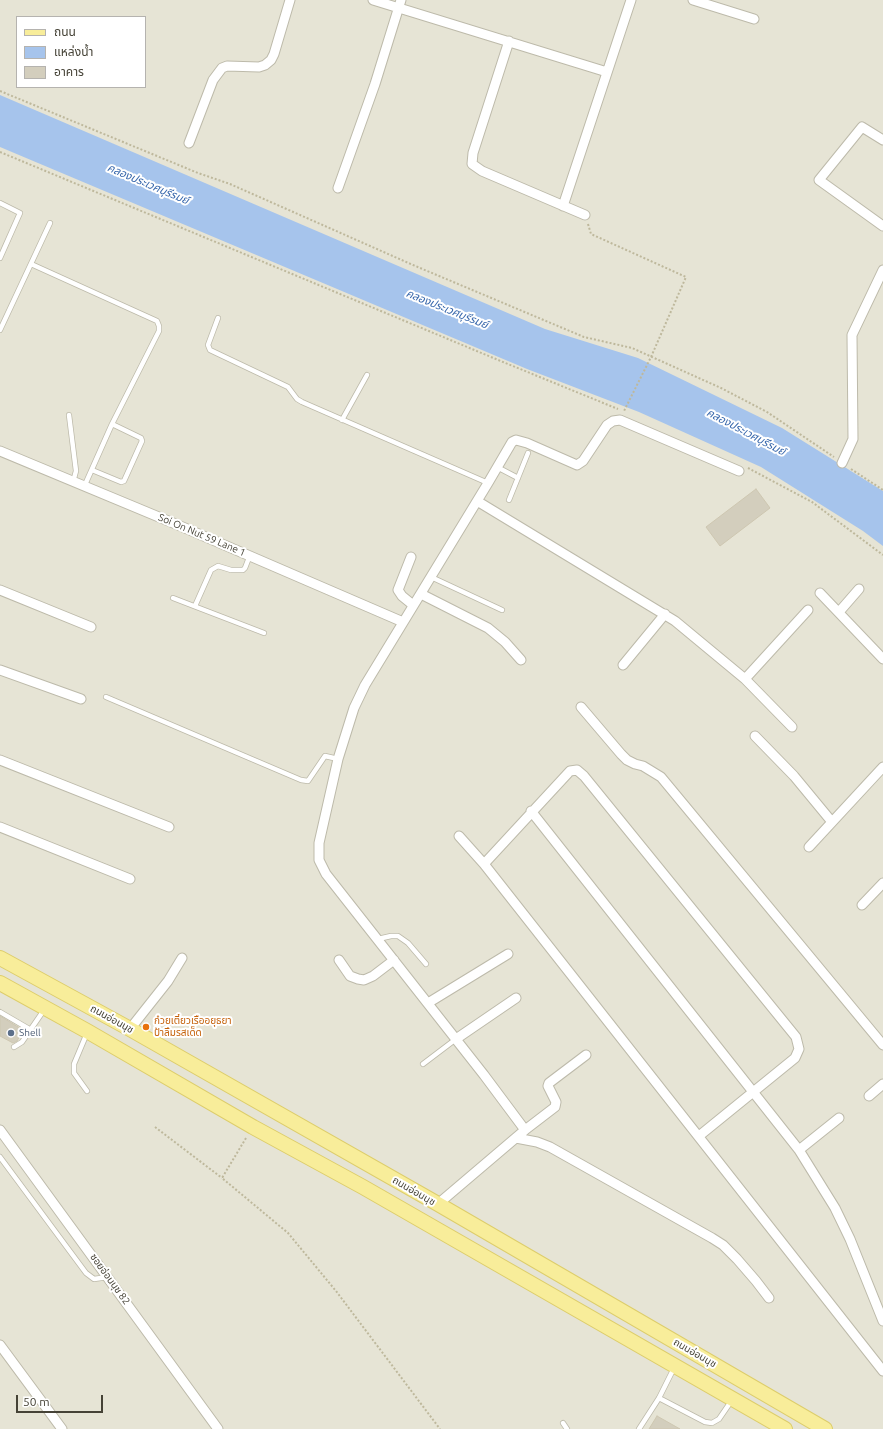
<!DOCTYPE html>
<html>
<head>
<meta charset="utf-8">
<style>
	body { margin:0 }
	#map { position:relative; width:883px; height:1429px; overflow:hidden; background:#f2f1e7; font-family:Ubuntu,"Noto Sans Thai",sans-serif }
	canvas { display:block }
	.legend { position:absolute; left:16px; top:16px; width:130px; height:72px; box-sizing:border-box; background:#fff; border:1px solid #b5b3af; margin:0; padding:5px 7px; list-style:none; font-size:12px; color:#454236 }
	.legend li { display:flex; align-items:center; gap:8px; height:20px }
	.legend b { width:20px; border:1px solid #b5b3af }
	.scale { position:absolute; left:16px; top:1395px; width:87px; height:18px; box-sizing:border-box; border:2px solid #454236; border-top:0; padding-left:5px; font-size:12px; line-height:14px; white-space:nowrap; color:#454236; -webkit-text-stroke:3px #fff; paint-order:stroke }
</style>
</head>
<body>
<div id="map">
<canvas width="883" height="1429"></canvas>
<ul class="legend">
<li><b style="height:5px;background:#f8ed9a"></b>ถนน</li>
<li><b style="height:11px;background:#a6c4ec"></b>แหล่งน้ำ</li>
<li><b style="height:11px;background:#d3cebd"></b>อาคาร</li>
</ul>
<div class="scale">50 m</div>
</div>
<script>
const ctx = document.querySelector('canvas').getContext('2d');
ctx.lineJoin = 'round';
function fill(path, color) {
  ctx.fillStyle = color;
  ctx.fill(path, 'evenodd');
}
function toPath(rows) {
  const path = new Path2D();
  for (const r of rows) {
    path.moveTo(r[0], r[1]);
    for (let i = 2; i < r.length; i += 2) path.lineTo(r[i], r[i + 1]);
  }
  return path;
}
function strokePath(path, color, width, dash) {
  ctx.strokeStyle = color;
  ctx.lineWidth = width;
  ctx.lineCap = dash ? 'butt' : 'round';
  ctx.setLineDash(dash || []);
  ctx.stroke(path);
}
function drawText(font, color, halo, rows, align = 'center') {
  ctx.font = font + ' Ubuntu,"Noto Sans Thai",sans-serif';
  ctx.lineWidth = 4;
  ctx.setLineDash([]);
  ctx.textBaseline = 'middle';
  ctx.strokeStyle = halo;
  ctx.fillStyle = color;
  for (const [text, x, y, turn = 0] of rows) {
    ctx.save();
    ctx.translate(x, y);
    ctx.rotate((+turn || 0) * Math.PI / 180);
    ctx.textAlign = isNaN(turn) ? turn : align;
    if (halo) ctx.strokeText(text, 0, 0);
    ctx.fillText(text, 0, 0);
    ctx.restore();
  }
}
fill(toPath([
	[0,0,883,0,883,1429,0,1429],
	[17,17,145,17,145,87,17,87]
]), '#e6e4d5');
fill(toPath([
	[0,95,545,329,638,358,782,428,883,491,883,546,863,531,761,467,639,412,527,369,0,147]
]), '#a6c4ec');
const building = toPath([
	[756,489,770,508,720,546,706,527,756,489],
	[0,1016,23,1030,17,1041,13,1043,0,1036,0,1016],
	[657,1416,680,1429,649,1429,657,1416]
]);
fill(building, '#d3cebd');
strokePath(building, '#cec7b1', 1);
const service = toPath([
	[0,203,20,213,0,258],
	[31,264,157,321,159,326,159,331,112,424,84,487],
	[218,318,208,345,210,350,288,387,297,399,302,402,488,483],
	[0,330,50,223],
	[69,415,76,471,73,482],
	[342,420,367,375],
	[497,467,518,478],
	[92,470,121,482,124,481,142,441,141,438,112,424],
	[509,500,528,453],
	[431,577,502,610],
	[173,598,264,633],
	[195,606,211,570,218,566,231,570,243,570,245,568,250,555],
	[106,697,301,780,308,781,325,756,338,759],
	[378,939,391,936,398,936,408,943,426,964],
	[0,1012,31,1030],
	[14,1047,22,1042,44,1010],
	[423,1064,456,1039],
	[87,1091,74,1073,74,1064,87,1033],
	[0,1157,86,1273,94,1279,108,1277],
	[659,1398,705,1422,712,1423,719,1419,732,1400],
	[563,1423,567,1429],
	[639,1429,659,1398,674,1368]
]);
const minor = toPath([
	[373,0,607,72],
	[693,0,754,19],
	[509,41,473,153,472,164,482,171,585,215],
	[883,140,862,127,819,180,883,226],
	[189,143,213,80,222,68,227,66,259,67,265,65,271,60,274,54,290,0],
	[338,188,375,84,401,0],
	[563,206,631,0],
	[0,451,178,525,403,622],
	[842,463,853,439,852,335,883,270],
	[477,501,675,621,745,679,792,727],
	[411,557,398,590,402,596,413,605],
	[0,590,91,627],
	[820,593,883,659],
	[421,594,488,628,505,642,521,660],
	[839,612,859,589],
	[623,665,665,614],
	[0,670,81,699],
	[745,679,808,610],
	[581,707,621,754,627,760,635,764,643,766,661,777,883,1045],
	[755,736,794,776,832,822],
	[0,760,169,827],
	[531,811,799,1150,835,1208,850,1239,883,1321],
	[0,827,130,879],
	[459,836,484,864,883,1371],
	[809,847,883,767],
	[484,864,570,771,577,770,584,776,796,1037,799,1049,795,1058,699,1136],
	[862,905,883,883],
	[339,960,350,976,358,979,364,980,373,976,394,960],
	[428,1003,508,954],
	[130,1029,168,981,182,958],
	[456,1039,516,998],
	[869,1096,883,1084],
	[0,1130,218,1429],
	[525,1130,484,1075,326,874,319,860,319,843,338,759,354,708,365,685,488,483,512,442,516,440,527,443,577,465,583,461,607,425,613,421,620,420,739,471],
	[516,1138,537,1142,550,1147,712,1238,723,1245,737,1259,756,1281,769,1298],
	[799,1150,839,1118],
	[438,1204,525,1130,555,1107,556,1102,548,1086,549,1083,586,1055],
	[0,1345,62,1429]
]);
const primary = toPath([
	[0,958,130,1029,438,1204,825,1429],
	[0,983,87,1031,253,1127,363,1187,785,1429]
]);
strokePath(service, '#bdbaaa', 6);
strokePath(minor, '#bdbaaa', 11);
strokePath(primary, '#ddcd6b', 16);
strokePath(toPath([
	[0,91,198,173,230,184,413,265,584,337,632,348,721,388,767,412,834,457],
	[0,152,503,362,618,409],
	[588,224,591,234,686,277,651,357,624,411],
	[748,468,812,502,883,555],
	[851,469,883,490],
	[155,1127,222,1178],
	[246,1138,222,1178,288,1233,336,1291,440,1429]
]), '#beb89c', 2, [2, 2]);
strokePath(service, '#fff', 4.5);
strokePath(minor, '#fff', 9);
strokePath(primary, '#f8ed9a', 14);
for (const [x, y, r, color] of [
	[146,1027,4,"#e8710a"],
	[11,1033,4,"#5c6f8a"]
]) {
  const dot = new Path2D();
  dot.arc(x, y, r, 0, 2 * Math.PI);
  ctx.fillStyle = color;
  ctx.fill(dot);
  strokePath(dot, '#fff', 1.5);
}
drawText('10px', '#454236', '#fff', [
	["Soi On Nut 59 Lane 1",202,535,23],
	["ถนนอ่อนนุช",112,1019,29],
	["ถนนอ่อนนุช",414,1191,30],
	["ซอยอ่อนนุช 82",110,1279,54],
	["ถนนอ่อนนุช",695,1353,30]
]);
drawText('10px', '#c56008', '#fff', [
	["ก๋วยเตี๋ยวเรืออยุธยา",154,1021],
	["ป้าลิ้มรสเด็ด",154,1033]
], 'left');
drawText('10px', '#4e5e75', '#fff', [
	["Shell",19,1033]
], 'left');
drawText('italic 11px', '#3666ab', '#fff', [
	["คลองประเวศบุรีรมย์",148,184,23],
	["คลองประเวศบุรีรมย์",447,309,22],
	["คลองประเวศบุรีรมย์",746,432,28]
]);
</script>
</body>
</html>
